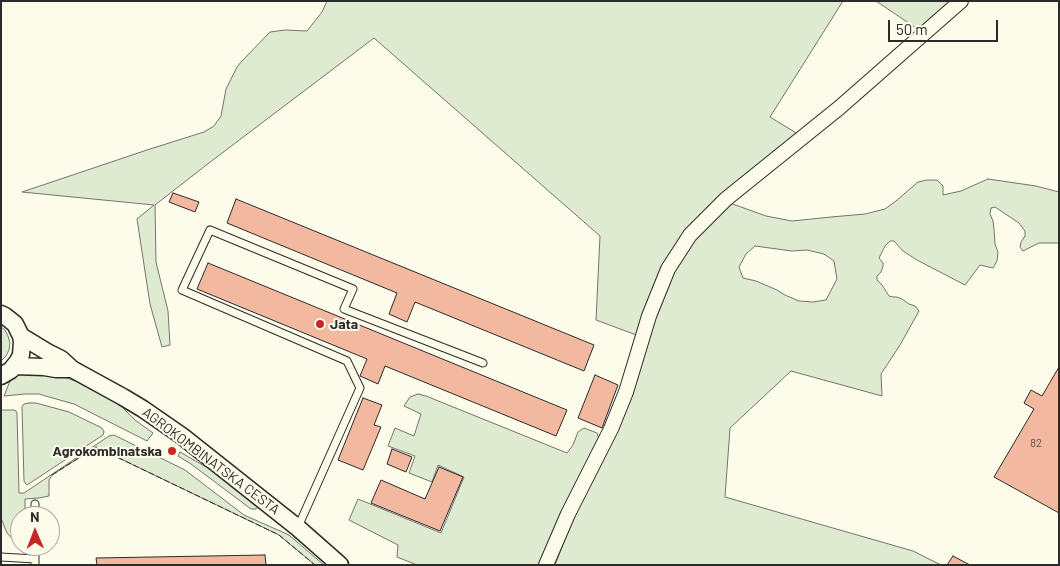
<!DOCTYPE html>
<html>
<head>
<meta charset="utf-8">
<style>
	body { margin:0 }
	#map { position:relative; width:1060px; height:566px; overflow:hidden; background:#fdfbea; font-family:Barlow,sans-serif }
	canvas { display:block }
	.frame { position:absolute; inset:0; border:2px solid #2b2b2b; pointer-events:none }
	.north { position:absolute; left:10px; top:506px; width:50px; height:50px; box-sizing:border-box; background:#fdfbea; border:1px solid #a9a89e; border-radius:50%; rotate:359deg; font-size:14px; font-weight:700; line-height:20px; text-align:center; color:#2b2b2b }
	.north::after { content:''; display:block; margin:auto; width:18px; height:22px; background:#c62828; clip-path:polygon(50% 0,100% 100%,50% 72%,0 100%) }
	.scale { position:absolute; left:888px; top:20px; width:110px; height:22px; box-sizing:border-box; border:2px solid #2b2b2b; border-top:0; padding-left:6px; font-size:15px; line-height:18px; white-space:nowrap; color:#2b2b2b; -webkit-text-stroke:4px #fdfbea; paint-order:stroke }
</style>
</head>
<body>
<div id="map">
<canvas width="1060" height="566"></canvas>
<div class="frame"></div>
<div class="north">N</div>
<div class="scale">50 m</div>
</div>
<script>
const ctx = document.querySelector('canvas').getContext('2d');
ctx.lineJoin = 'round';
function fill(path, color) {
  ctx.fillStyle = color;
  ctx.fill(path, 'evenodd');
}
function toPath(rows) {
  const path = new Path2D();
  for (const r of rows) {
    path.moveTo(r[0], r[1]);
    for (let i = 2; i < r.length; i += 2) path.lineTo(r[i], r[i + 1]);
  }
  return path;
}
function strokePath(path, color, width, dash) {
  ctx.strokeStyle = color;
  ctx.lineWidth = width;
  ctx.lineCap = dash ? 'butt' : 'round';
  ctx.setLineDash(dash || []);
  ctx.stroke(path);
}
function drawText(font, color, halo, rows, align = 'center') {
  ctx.font = font + ' Barlow,sans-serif';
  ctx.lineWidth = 4;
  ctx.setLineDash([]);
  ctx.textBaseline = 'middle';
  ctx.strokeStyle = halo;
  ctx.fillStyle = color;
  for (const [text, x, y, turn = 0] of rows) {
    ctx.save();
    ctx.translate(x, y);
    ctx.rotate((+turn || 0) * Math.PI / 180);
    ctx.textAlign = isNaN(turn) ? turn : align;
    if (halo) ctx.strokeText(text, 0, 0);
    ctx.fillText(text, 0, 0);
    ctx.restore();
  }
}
const green = toPath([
	[327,1,843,1,770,117,798,134,730,188,712,203,697,219,639,336,596,320,600,236,374,38,205,166,155,205,156,262,168,311,170,345,162,347,150,304,137,219,154,205,22,192,150,149,204,132,214,126,221,116,226,89,237,67,241,62,270,32,285,30,307,31,322,12,327,1],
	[876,1,953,1,919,30,876,1],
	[988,179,1036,186,1059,192,1059,243,1039,243,1023,251,1020,247,1021,242,1025,236,1025,231,1019,223,995,207,991,208,990,214,993,221,994,229,995,244,998,252,997,261,993,268,980,265,965,285,917,260,903,251,894,241,890,241,885,246,879,258,883,263,883,266,881,272,877,276,877,280,882,285,889,296,893,297,897,297,902,299,909,304,915,306,919,311,900,345,881,374,882,396,791,371,730,428,725,497,913,551,941,565,555,565,657,304,685,249,730,203,766,216,792,221,831,217,865,214,885,209,896,201,918,182,927,180,937,180,943,186,943,195,961,191,988,179],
	[755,246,792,251,807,250,824,254,834,261,837,279,826,300,813,302,799,301,785,295,777,290,756,281,743,278,739,267,746,254,755,246],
	[1,327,5,330,8,336,10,343,9,350,6,356,1,361,1,327],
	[22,373,51,373,67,378,91,387,116,401,135,420,153,433,147,441,74,404,49,397,39,394,25,394,4,396,10,381,14,377,22,373],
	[418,394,426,396,567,453,573,445,578,432,584,428,597,433,599,439,541,565,417,565,397,557,398,545,349,520,358,499,441,533,464,477,438,465,432,482,409,473,415,456,388,446,395,428,414,436,421,414,404,406,410,397,418,394],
	[29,403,36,403,69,412,102,428,104,432,103,435,27,485,25,483,24,481,22,407,24,404,29,403],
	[1,410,14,410,16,411,17,413,19,493,24,493,109,436,114,435,185,470,244,515,289,535,324,565,315,565,279,535,96,447,52,475,49,480,49,496,39,498,25,499,25,516,20,516,20,546,18,545,7,533,1,518,1,410],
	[180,452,220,475,259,506,256,509,251,509,191,464,178,456,180,452]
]);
fill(green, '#deebd1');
strokePath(green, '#74746e', 1);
const building = toPath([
	[173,193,199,202,195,212,169,202,173,193],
	[236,199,594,345,584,371,415,302,407,322,389,314,397,293,227,223,236,199],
	[208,263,567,410,556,436,385,366,378,384,360,376,367,359,197,289,208,263],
	[1059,367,1059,513,994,477,1034,409,1024,403,1031,390,1042,396,1059,367],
	[595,375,618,385,602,428,578,418,595,375],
	[363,398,382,405,374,425,381,427,363,470,338,460,363,398],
	[392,449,412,457,406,472,387,464,392,449],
	[439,467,463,477,440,531,371,503,381,480,425,499,439,467],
	[265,555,266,565,97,565,96,558,265,555],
	[953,556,970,565,947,565,953,556]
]);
fill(building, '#f2b8a0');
strokePath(building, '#2b2b2b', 1);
const service = toPath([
	[35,504,35,516],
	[298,527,360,388,347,361,182,290,210,230,353,289,344,309,483,363],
	[1,557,35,559],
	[35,565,35,546]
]);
const minor = toPath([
	[546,565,568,514,611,429,626,392,649,316,668,269,690,235,726,199,839,108,961,1]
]);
const tertiary = toPath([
	[1,314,5,316,15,324,21,336,22,342,21,355,18,361,11,370,1,376],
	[21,336,49,353,61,359,72,369,123,397,143,409,182,436,298,528,340,565],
	[15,366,44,367,56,369,72,369]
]);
strokePath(service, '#2b2b2b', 9);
strokePath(minor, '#2b2b2b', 16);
strokePath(tertiary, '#2b2b2b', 19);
strokePath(service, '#fdfbea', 7);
strokePath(minor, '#fdfbea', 14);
strokePath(tertiary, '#fdfbea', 16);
strokePath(toPath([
	[52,475,96,447,279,535,315,565]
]), '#2b2b2b', 1, [6, 2.5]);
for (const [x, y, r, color] of [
	[320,324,5,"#c62828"],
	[172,451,5,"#c62828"]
]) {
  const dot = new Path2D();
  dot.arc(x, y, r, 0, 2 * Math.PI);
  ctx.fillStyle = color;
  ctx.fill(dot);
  strokePath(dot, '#fdfbea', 2);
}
drawText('11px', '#5d4e48', null, [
	["82",1036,443]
]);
drawText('bold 14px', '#2b2b2b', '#fdfbea', [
	["Jata",330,324],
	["Agrokombinatska",162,451,"right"]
], 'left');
drawText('14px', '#2b2b2b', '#fdfbea', [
	["AGROKOMBINATSKA CESTA",211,461,37]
]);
</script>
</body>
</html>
